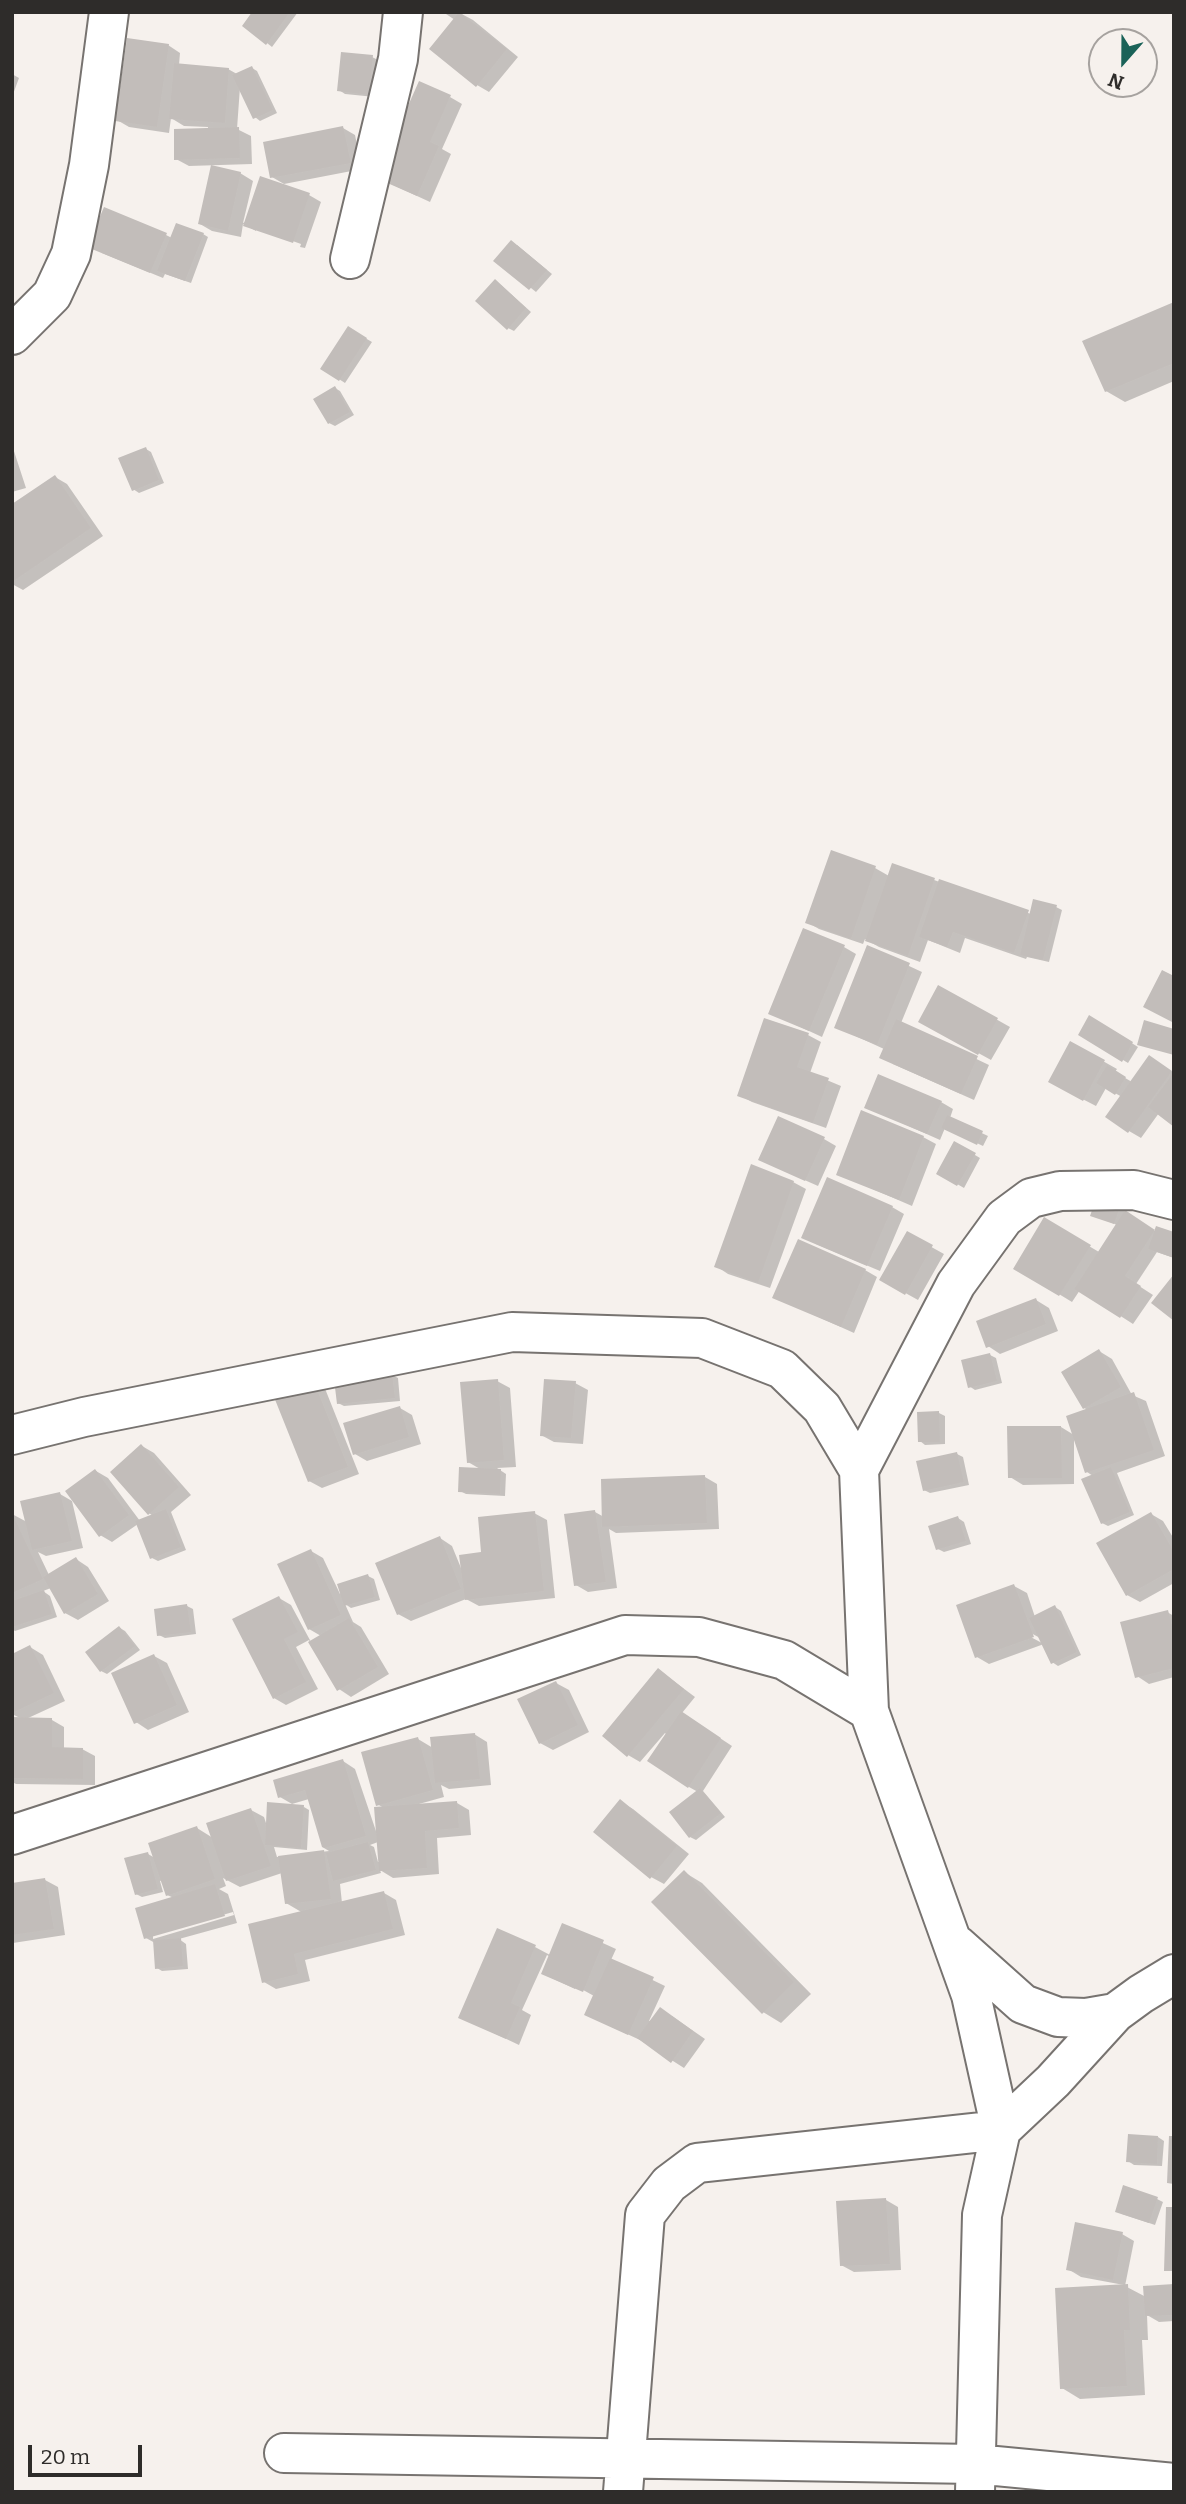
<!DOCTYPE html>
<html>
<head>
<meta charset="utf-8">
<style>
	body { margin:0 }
	#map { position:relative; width:1186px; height:2504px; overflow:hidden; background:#f6f1ed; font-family:Bitter,serif }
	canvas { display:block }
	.frame { position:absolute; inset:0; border:14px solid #2e2c2a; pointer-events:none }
	.north { position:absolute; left:1088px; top:28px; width:70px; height:70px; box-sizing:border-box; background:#f6f1ed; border:2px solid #a6a29f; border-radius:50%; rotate:201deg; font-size:19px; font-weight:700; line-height:28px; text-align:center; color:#2e2c2a }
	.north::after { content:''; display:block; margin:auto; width:24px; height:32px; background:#1a6258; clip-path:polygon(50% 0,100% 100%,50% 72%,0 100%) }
	.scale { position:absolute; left:28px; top:2445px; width:114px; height:32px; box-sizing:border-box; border:4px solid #2e2c2a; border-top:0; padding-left:9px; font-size:21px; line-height:24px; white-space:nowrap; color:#2e2c2a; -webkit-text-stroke:5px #f6f1ed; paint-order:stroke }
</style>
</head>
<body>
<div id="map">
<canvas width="1186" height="2504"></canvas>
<div class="frame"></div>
<div class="north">N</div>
<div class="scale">20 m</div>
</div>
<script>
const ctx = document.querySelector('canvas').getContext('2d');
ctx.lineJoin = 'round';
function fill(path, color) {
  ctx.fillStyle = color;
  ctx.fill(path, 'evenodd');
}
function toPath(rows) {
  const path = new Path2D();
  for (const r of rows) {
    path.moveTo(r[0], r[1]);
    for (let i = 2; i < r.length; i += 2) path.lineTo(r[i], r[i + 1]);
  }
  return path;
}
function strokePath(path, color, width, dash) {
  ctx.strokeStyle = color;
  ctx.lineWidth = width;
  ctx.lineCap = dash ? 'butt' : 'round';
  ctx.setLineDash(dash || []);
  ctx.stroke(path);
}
fill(toPath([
	[254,12,298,12,272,47,267,43],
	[443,12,458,12,473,20,518,57,489,92,477,85,455,20],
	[168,45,180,53,179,65,228,69,237,74,252,68,257,71,277,113,260,121,255,117,240,87,237,129,251,136,252,164,189,166,176,159,208,130,208,127,184,126,171,118,169,133,129,127,117,120],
	[372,57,378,60,375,97,345,94,339,90],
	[12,74,19,78,12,97],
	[450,97,462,104,442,149,451,154,430,202,391,184],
	[343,128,355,135,362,169,284,184,272,177],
	[240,173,253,181,243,223,309,195,321,202,305,248,300,247,301,244,256,228,256,231,243,224,241,237,212,231,200,224],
	[203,234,208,237,191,283,165,274,163,278,102,253,166,235,172,238],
	[517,245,552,274,536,292,496,260],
	[501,285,531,312,514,331,508,328],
	[1174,304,1174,381,1125,402,1106,391],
	[348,328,372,342,345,383,322,368],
	[335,388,340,391,354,415,335,426,329,423],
	[12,445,26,488,12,492],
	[146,449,151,452,164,483,139,493,133,489],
	[55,477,67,484,103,536,23,590,12,584,12,506],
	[875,868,889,876,934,880,1031,914,1056,907,1062,910,1049,962,1027,957,1026,959,965,938,960,953,928,940,920,962,879,947,865,939,863,944,819,929,807,922],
	[844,947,856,954,822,1037,770,1013],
	[868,947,922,972,901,1023,989,1065,974,1100,893,1064,884,1049,836,1027],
	[939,987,1010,1027,991,1060,920,1021],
	[1090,1017,1138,1047,1128,1063,1080,1034],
	[808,1035,821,1042,810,1073,841,1086,826,1128,752,1102,739,1095],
	[1071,1043,1117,1069,1115,1072,1132,1082,1162,1065,1174,1073,1159,1113,1141,1138,1129,1131,1122,1097,1106,1088,1096,1106,1063,1089],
	[941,1102,953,1109,950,1118,988,1136,983,1146,945,1128,940,1140,866,1107],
	[923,1137,936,1144,912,1206,838,1174],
	[824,1139,836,1146,818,1186,773,1166],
	[955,1143,980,1158,964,1188,938,1173],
	[793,1182,806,1189,770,1288,728,1274,716,1266],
	[1098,1198,1125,1209,1124,1212,1156,1232,1174,1234,1174,1258,1157,1252,1136,1284,1153,1295,1133,1324,1080,1290,1072,1302,1016,1268,1045,1220,1099,1252,1117,1225,1093,1215],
	[892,1207,904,1214,880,1271,816,1244],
	[908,1234,944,1254,918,1300,882,1280],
	[865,1270,877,1277,854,1333,774,1297],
	[1036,1300,1049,1308,1058,1331,1000,1354,988,1346],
	[1099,1351,1112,1359,1132,1395,1146,1401,1165,1456,1117,1473,1134,1515,1108,1526,1102,1523,1093,1476,1087,1472,1088,1410,1084,1408],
	[990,1355,996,1358,1002,1383,975,1390,969,1386],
	[392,1375,398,1378,400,1401,344,1406,338,1403],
	[322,1381,359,1474,322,1488,309,1481,272,1388],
	[497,1381,510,1388,516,1467,497,1468,506,1474,505,1496,466,1494,460,1491,480,1469,468,1462],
	[575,1383,588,1390,583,1444,554,1442,541,1435],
	[400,1408,412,1415,421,1444,367,1461,355,1454],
	[939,1413,945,1416,945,1444,925,1445,920,1441],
	[1061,1427,1074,1435,1074,1484,1023,1485,1010,1477],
	[142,1446,154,1453,191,1495,171,1512,186,1550,158,1561,152,1558,138,1524,112,1542,100,1535,96,1471,108,1478,140,1521,153,1516,149,1513],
	[957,1454,963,1457,969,1485,930,1493,924,1490],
	[705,1477,717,1484,719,1529,616,1533,609,1529,617,1588,588,1592,576,1585,595,1512,604,1517],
	[60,1494,72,1501,83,1548,46,1556,38,1552,49,1575,76,1559,88,1567,109,1601,78,1620,65,1613,51,1588,43,1591,50,1596,57,1617,15,1631,12,1629,12,1514,27,1522],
	[534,1513,547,1520,555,1598,479,1606,466,1599,411,1621,398,1614,440,1538,452,1546,461,1568,483,1554],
	[1151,1514,1163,1521,1174,1539,1174,1583,1140,1602,1127,1595],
	[958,1518,964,1522,971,1544,944,1552,938,1549],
	[311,1551,323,1558,340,1594,368,1576,374,1579,380,1600,351,1608,345,1604,353,1622,361,1627,389,1674,351,1697,339,1689,309,1640,296,1647,318,1689,286,1705,274,1698,279,1598,291,1605,311,1642,321,1636,309,1629],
	[1014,1586,1027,1593,1035,1617,1055,1607,1061,1611,1081,1655,1058,1666,1052,1662,1044,1644,989,1664,977,1657],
	[1027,1631,1042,1639,1042,1643,1025,1634],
	[187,1606,193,1609,196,1634,165,1638,159,1635],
	[1167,1612,1174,1616,1174,1677,1149,1684,1137,1676],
	[120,1628,125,1631,140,1650,107,1674,101,1671,87,1653],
	[30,1647,43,1655,65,1701,26,1719,52,1720,64,1727,64,1749,82,1749,95,1756,95,1785,16,1784,12,1782,12,1719,22,1719,12,1714,12,1656],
	[154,1656,167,1663,189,1712,148,1730,136,1722],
	[659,1670,695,1697,682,1713,732,1746,703,1791,725,1817,696,1840,690,1837,698,1792,689,1787,667,1735,665,1733,640,1762,628,1755],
	[556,1683,569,1690,589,1732,553,1750,540,1743],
	[474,1734,487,1742,491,1785,449,1789,441,1785,444,1797,419,1804,457,1803,469,1810,471,1835,437,1838,439,1874,393,1878,380,1870,381,1873,340,1884,342,1903,384,1893,396,1900,405,1935,305,1960,310,1981,276,1989,264,1982,303,1913,286,1903,282,1873,240,1887,223,1878,226,1886,219,1889,228,1894,237,1923,179,1939,186,1944,188,1969,162,1971,157,1968,155,1943,146,1938,174,1898,167,1895,163,1880,160,1881,163,1892,142,1897,136,1894,148,1854,155,1858,197,1828,213,1838,251,1810,264,1817,268,1829,304,1807,309,1810,307,1850,274,1847,277,1857,329,1851,324,1848,309,1799,292,1804,280,1797,343,1761,355,1769,378,1837,384,1808,377,1804,418,1739,433,1748],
	[378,1842,380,1862,378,1862,374,1847,370,1845],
	[233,1912,234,1915,153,1939,153,1935],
	[621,1802,633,1809,689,1854,664,1884,651,1877],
	[684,1872,702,1883,811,1994,781,2023,763,2012],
	[45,1880,58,1887,65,1935,13,1943,12,1885],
	[563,1925,616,1949,611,1960,665,1986,649,2021,672,2016,705,2039,684,2068,640,2040,586,2015,594,1996,576,1986,575,1989,543,1974,550,1957,547,1955,522,2010,531,2015,519,2045,460,2017,535,1947,550,1955],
	[1158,2137,1164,2141,1162,2166,1134,2165,1128,2161],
	[1157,2199,1163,2202,1155,2225,1122,2214],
	[886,2200,898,2207,901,2270,854,2272,841,2265],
	[1122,2234,1134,2241,1125,2286,1146,2297,1174,2286,1174,2321,1159,2322,1147,2315,1148,2340,1142,2340,1145,2395,1080,2399,1062,2388,1124,2285,1081,2277,1068,2269]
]), '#0003');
fill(toPath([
	[252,12,290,12,266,45,242,26],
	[459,12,507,49,476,87,429,49],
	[127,38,169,44,157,127,115,121],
	[341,52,373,55,369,95,337,91],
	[174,63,229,68,225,123,169,119],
	[252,66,273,110,253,119,232,75],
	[419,81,451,95,430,142,439,146,417,196,376,178],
	[343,126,351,163,270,178,263,142],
	[239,127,240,158,174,160,174,129],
	[211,165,241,172,228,231,198,224],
	[260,176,310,193,293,243,243,226],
	[104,207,167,233,150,273,87,247],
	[176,223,204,233,185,281,157,271],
	[511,240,547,270,529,290,493,261],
	[495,279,526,308,507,330,475,301],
	[1174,302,1174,363,1105,392,1082,341],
	[348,326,367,338,339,381,320,369],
	[335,386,350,412,328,424,313,399],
	[146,447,159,480,132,491,118,458],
	[55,475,91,528,12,582,12,504],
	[831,850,876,866,851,939,805,923],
	[892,863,935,878,908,956,865,941],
	[939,879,1029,910,1014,953,953,932,947,947,919,937],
	[1033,899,1057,905,1043,960,1020,955],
	[803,928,845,945,809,1031,768,1014],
	[867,945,910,963,877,1045,834,1028],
	[1162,970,1174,976,1174,1023,1143,1007],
	[938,985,998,1018,978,1055,918,1022],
	[1089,1015,1133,1042,1122,1062,1078,1035],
	[764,1018,809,1033,797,1067,829,1078,813,1123,737,1096],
	[896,1019,978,1056,961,1094,879,1058],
	[1144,1020,1174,1029,1174,1055,1137,1045],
	[1070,1041,1105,1060,1083,1101,1048,1082],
	[1149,1055,1172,1071,1128,1133,1105,1117],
	[1107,1065,1126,1077,1115,1095,1096,1083],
	[1174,1072,1174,1127,1148,1107],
	[878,1074,942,1101,927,1134,864,1108],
	[861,1110,924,1136,899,1200,836,1175],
	[947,1115,983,1131,977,1145,941,1128],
	[778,1116,825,1137,805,1181,758,1160],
	[954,1141,976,1153,957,1186,936,1174],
	[751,1164,794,1181,758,1283,714,1267],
	[827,1177,893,1206,867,1266,801,1238],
	[1097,1196,1121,1204,1114,1224,1090,1216],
	[1125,1210,1155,1230,1125,1276,1141,1286,1120,1318,1074,1289],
	[1044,1217,1091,1245,1059,1296,1013,1269],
	[1156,1226,1174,1232,1174,1258,1148,1249],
	[907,1231,933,1245,905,1295,879,1280],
	[798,1239,866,1269,841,1327,772,1298],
	[1174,1274,1174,1321,1151,1303],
	[1036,1298,1046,1324,986,1348,976,1321],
	[1099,1349,1121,1387,1083,1409,1061,1372],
	[990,1353,997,1381,968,1388,961,1360],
	[310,1372,348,1467,308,1482,270,1387],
	[392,1373,395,1398,337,1404,334,1379],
	[498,1379,504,1460,467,1463,460,1382],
	[544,1379,576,1381,571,1438,540,1436],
	[1134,1392,1154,1450,1085,1473,1066,1416],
	[400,1406,409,1437,353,1455,343,1423],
	[939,1411,940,1442,918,1442,917,1412],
	[1007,1426,1061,1426,1062,1478,1008,1478],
	[141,1444,179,1487,148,1515,110,1472],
	[957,1452,964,1482,923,1491,916,1461],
	[459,1467,501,1469,500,1494,458,1492],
	[1111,1467,1130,1512,1101,1524,1081,1479],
	[95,1469,129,1515,99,1537,65,1491],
	[705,1475,707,1523,602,1527,601,1479],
	[60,1492,72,1541,32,1550,20,1501],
	[166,1509,181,1547,150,1559,135,1521],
	[595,1510,606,1582,574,1586,564,1514],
	[535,1511,544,1591,465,1600,459,1555,481,1552,478,1517],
	[1151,1512,1174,1552,1174,1569,1126,1596,1096,1543],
	[12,1513,43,1579,12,1593],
	[958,1516,966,1541,936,1550,928,1526],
	[440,1536,461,1589,397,1615,375,1563],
	[311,1549,341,1615,308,1630,277,1564],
	[76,1557,98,1594,64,1614,43,1577],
	[368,1574,375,1597,344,1606,337,1584],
	[1014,1584,1034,1637,975,1658,956,1605],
	[44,1590,52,1614,12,1627,12,1601],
	[279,1596,298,1632,284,1639,306,1682,273,1699,232,1619],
	[187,1604,191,1632,157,1636,154,1609],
	[1055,1605,1077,1652,1051,1664,1029,1618],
	[1168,1610,1174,1634,1174,1668,1135,1678,1120,1622],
	[349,1618,378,1667,337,1691,308,1642],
	[119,1626,135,1646,100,1672,85,1652],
	[30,1645,54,1693,12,1713,12,1654],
	[154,1654,177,1705,134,1724,111,1673],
	[658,1668,684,1689,627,1757,602,1736],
	[556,1681,578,1725,539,1744,517,1699],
	[681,1711,721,1738,688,1788,647,1761],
	[12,1717,52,1718,52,1747,83,1748,83,1779,12,1778],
	[475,1733,480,1779,435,1783,430,1737],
	[418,1737,433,1790,376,1806,361,1752],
	[343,1759,366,1836,324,1848,322,1847,305,1790,278,1798,273,1780],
	[700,1788,721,1813,689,1838,669,1812],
	[620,1799,677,1846,650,1879,593,1832],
	[457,1801,459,1828,425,1831,427,1868,379,1871,374,1807],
	[267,1802,304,1805,301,1848,265,1845],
	[251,1808,271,1866,226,1881,206,1823],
	[197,1826,215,1879,166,1896,148,1843],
	[368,1842,376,1870,333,1881,326,1853],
	[324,1850,331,1899,285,1904,278,1856],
	[148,1852,158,1889,135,1895,124,1858],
	[684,1870,794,1982,762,2014,651,1902],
	[45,1878,54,1929,12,1935,12,1883],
	[215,1884,225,1916,144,1939,135,1908],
	[384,1891,393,1929,294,1954,298,1974,262,1983,248,1924],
	[562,1923,604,1940,583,1992,541,1974],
	[497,1928,536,1945,511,2003,520,2007,506,2039,458,2018],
	[181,1938,183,1966,155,1969,153,1940],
	[610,1958,654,1977,628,2035,584,2015],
	[660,2007,693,2031,671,2063,637,2038],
	[1128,2134,1158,2136,1157,2164,1126,2162],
	[1169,2136,1174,2136,1174,2184,1167,2183],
	[1123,2185,1158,2197,1149,2223,1115,2212],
	[886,2198,890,2264,840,2266,836,2201],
	[1166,2207,1174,2207,1174,2271,1164,2271],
	[1075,2222,1123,2232,1113,2280,1066,2270],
	[1128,2284,1130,2330,1124,2330,1127,2386,1060,2389,1055,2288],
	[1174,2284,1174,2315,1145,2316,1143,2286]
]), '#c2bdba');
const minor = toPath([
	[350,259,398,59,403,12],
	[12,335,52,295,71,254,89,165,109,12],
	[12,1435,84,1417,512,1332,702,1338,782,1369,822,1408,859,1470,869,1711,971,1995,1001,2130,982,2215,975,2492],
	[859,1470,956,1284,1004,1218,1031,1198,1060,1191,1134,1190,1174,1200],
	[12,1835,625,1635,699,1637,784,1660,869,1711],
	[957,1945,1023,2004,1058,2017,1086,2018,1115,2013],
	[284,2453,975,2464,1174,2483],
	[623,2492,645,2215,669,2184,697,2163,1001,2130,1053,2081,1115,2013,1141,1994,1174,1974]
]);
strokePath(minor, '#777370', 42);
strokePath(minor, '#fff', 38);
</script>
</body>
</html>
